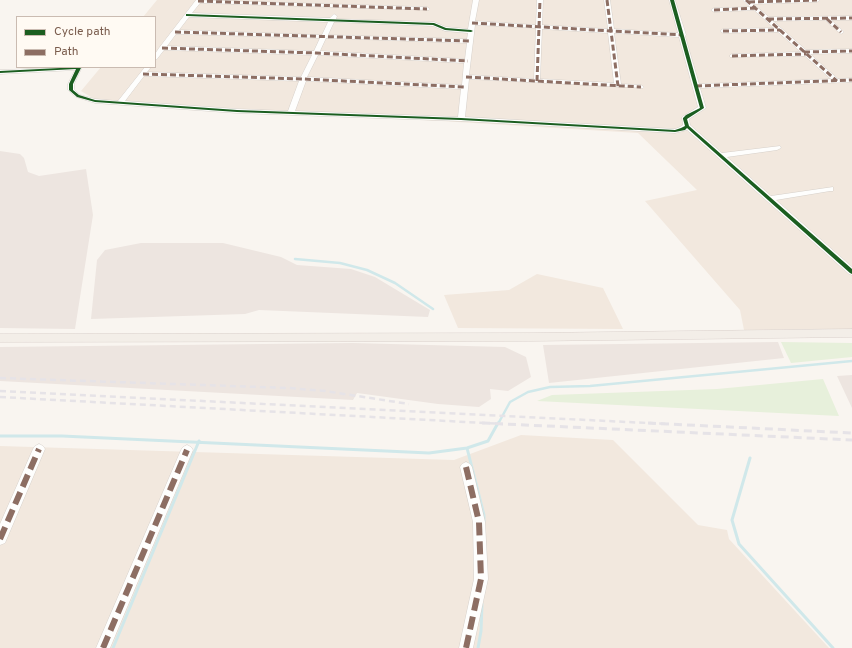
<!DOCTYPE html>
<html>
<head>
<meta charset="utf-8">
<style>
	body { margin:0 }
	#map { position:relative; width:852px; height:648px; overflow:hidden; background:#f9f5f0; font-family:Overpass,sans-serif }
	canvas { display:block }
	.legend { position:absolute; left:16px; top:16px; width:140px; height:52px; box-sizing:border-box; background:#fffaf3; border:1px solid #cabbb1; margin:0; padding:5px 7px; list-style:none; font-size:12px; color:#7a5c4d }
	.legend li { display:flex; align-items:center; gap:8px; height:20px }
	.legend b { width:20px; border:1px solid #cabbb1 }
</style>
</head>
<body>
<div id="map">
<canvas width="852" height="648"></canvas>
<ul class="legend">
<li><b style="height:5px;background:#1b5e20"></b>Cycle path</li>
<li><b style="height:5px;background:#8d6e63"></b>Path</li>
</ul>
</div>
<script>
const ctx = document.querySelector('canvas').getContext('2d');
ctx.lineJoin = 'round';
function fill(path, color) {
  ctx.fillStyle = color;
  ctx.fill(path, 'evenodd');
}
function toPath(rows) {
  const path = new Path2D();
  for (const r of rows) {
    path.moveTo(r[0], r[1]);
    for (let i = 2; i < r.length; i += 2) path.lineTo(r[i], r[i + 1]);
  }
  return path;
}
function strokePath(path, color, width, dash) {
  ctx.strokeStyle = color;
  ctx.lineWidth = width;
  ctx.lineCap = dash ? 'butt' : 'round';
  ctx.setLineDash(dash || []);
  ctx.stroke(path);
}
fill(toPath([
	[157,0,852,0,852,329,744,330,740,310,645,201,697,190,638,133,96,100,81,91,101,67,155,67,155,17,143,17],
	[537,274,603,288,623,329,458,328,444,295,509,290],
	[521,435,613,440,698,525,727,530,729,539,829,648,0,648,0,446,454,460]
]), '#f2e8de');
fill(toPath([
	[0,151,20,154,24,158,28,172,39,176,86,169,93,215,75,329,0,328],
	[141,243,223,243,281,257,297,265,351,269,375,277,430,310,428,317,259,310,245,314,91,319,97,260,105,250],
	[778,342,784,358,549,383,543,345],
	[353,343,505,347,526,357,531,377,508,391,490,389,491,399,479,407,438,404,357,393,353,400,0,381,0,347],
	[852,375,852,408,837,376]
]), '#ede5e0');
fill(toPath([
	[781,342,852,343,852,357,791,363],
	[823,379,839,416,537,401,552,395,717,389]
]), '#e7f0db');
strokePath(toPath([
	[295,259,340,263,367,270,395,283,433,309],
	[498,424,510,402,528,392,550,387,590,386,852,361]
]), '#d0e8ea', 2.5);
strokePath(toPath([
	[0,436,62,436,429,453,467,448,488,441,498,423],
	[467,448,484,515,484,521],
	[750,458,732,520,739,544,833,648],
	[113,648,199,441],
	[478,648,481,631,482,604]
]), '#d0e8ea', 3);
const minor = toPath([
	[196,0,427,7,430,9,429,10,200,3,192,13,330,18,334,14,337,16,336,19,434,22,446,27,468,29,473,0,479,0,475,21,536,25,537,0,543,0,542,25,608,29,604,0,610,0,614,29,678,33,669,0,675,0,686,35,685,36,699,84,831,79,805,56,730,57,730,55,732,54,801,52,778,32,723,33,720,31,723,29,774,28,754,10,714,12,711,10,714,8,750,7,743,0,820,0,817,2,753,4,769,17,852,16,852,20,831,20,844,32,841,34,825,20,773,21,806,50,852,49,852,53,810,54,838,79,852,78,852,82,700,88,706,108,689,119,690,125,722,153,780,146,781,148,777,150,727,157,771,196,833,187,833,191,830,191,776,200,852,267,852,275,849,274,687,130,675,133,461,121,237,113,95,103,76,97,68,90,68,84,75,70,0,74,0,70,82,67,74,84,74,89,80,95,95,99,118,101,145,67,151,67,147,72,301,77,312,55,164,50,157,59,155,60,155,54,159,48,196,0],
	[189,17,328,22,322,35,179,30,189,17],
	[334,22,433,26,445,31,468,33,467,39,328,35,334,22],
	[475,25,536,28,534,79,469,75,475,25],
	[542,29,608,33,614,83,540,79,542,29],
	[614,33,679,37,698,107,682,117,683,125,680,127,675,129,465,117,469,79,643,88,644,87,641,85,621,84,614,33],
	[176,34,320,38,314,51,167,46,176,34],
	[326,38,467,43,465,59,320,51,326,38],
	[318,55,464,63,462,85,307,77,318,55],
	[144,76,299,81,288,111,237,109,125,101,144,76],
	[306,81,461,89,458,117,295,111,306,81],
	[39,444,43,446,45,449,5,543,0,545,0,524,33,449,35,446,39,444],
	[187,445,191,447,193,450,110,648,96,648,181,450,183,447,187,445],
	[466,462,470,464,472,467,485,522,488,579,473,648,459,648,474,579,473,522,460,467,462,464,466,462]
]);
const major = toPath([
	[852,329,852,337,532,341,0,342,0,334,532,333,852,329]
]);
strokePath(minor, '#d7d1cb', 1);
strokePath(major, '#dad1cc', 1);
fill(minor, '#fefefd');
fill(major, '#f3eee8');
strokePath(toPath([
	[0,378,289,388,325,391,409,404],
	[0,391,668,424],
	[0,397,503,424]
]), '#e6e3e7', 2.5, [6, 4]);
strokePath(toPath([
	[482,423,852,440],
	[648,423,852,433]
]), '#e6e3e7', 3, [8, 5]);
strokePath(toPath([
	[607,0,618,86],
	[746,0,837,81],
	[198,1,427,9],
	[749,2,817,0],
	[714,10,756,8],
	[768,19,852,18],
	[827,19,841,32],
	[472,23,683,35],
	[723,31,780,30],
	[175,32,470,41],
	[162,48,316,53,468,61],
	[804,52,852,51],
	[732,56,806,54],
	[143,74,303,79,465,87],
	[466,77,641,87],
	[537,81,540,0],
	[696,86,852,80]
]), '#8d6e63', 3, [6, 3]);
strokePath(toPath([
	[466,467,479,522,481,579,466,648],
	[0,539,39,449],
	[103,648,187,450]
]), '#8d6e63', 6, [13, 6]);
fill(toPath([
	[670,0,674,0,704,108,687,119,689,126,852,269,852,274,850,273,687,128,685,130,675,132,461,120,237,112,95,102,77,97,69,90,69,84,76,69,0,73,0,71,80,67,81,68,73,84,73,90,79,95,95,100,237,110,461,118,675,130,681,128,685,126,683,119,683,118,686,115,700,108,670,0],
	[186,14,434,23,446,28,471,30,473,31,471,32,445,30,433,25,187,16,186,16,186,14]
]), '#1b5e20');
</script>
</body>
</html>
